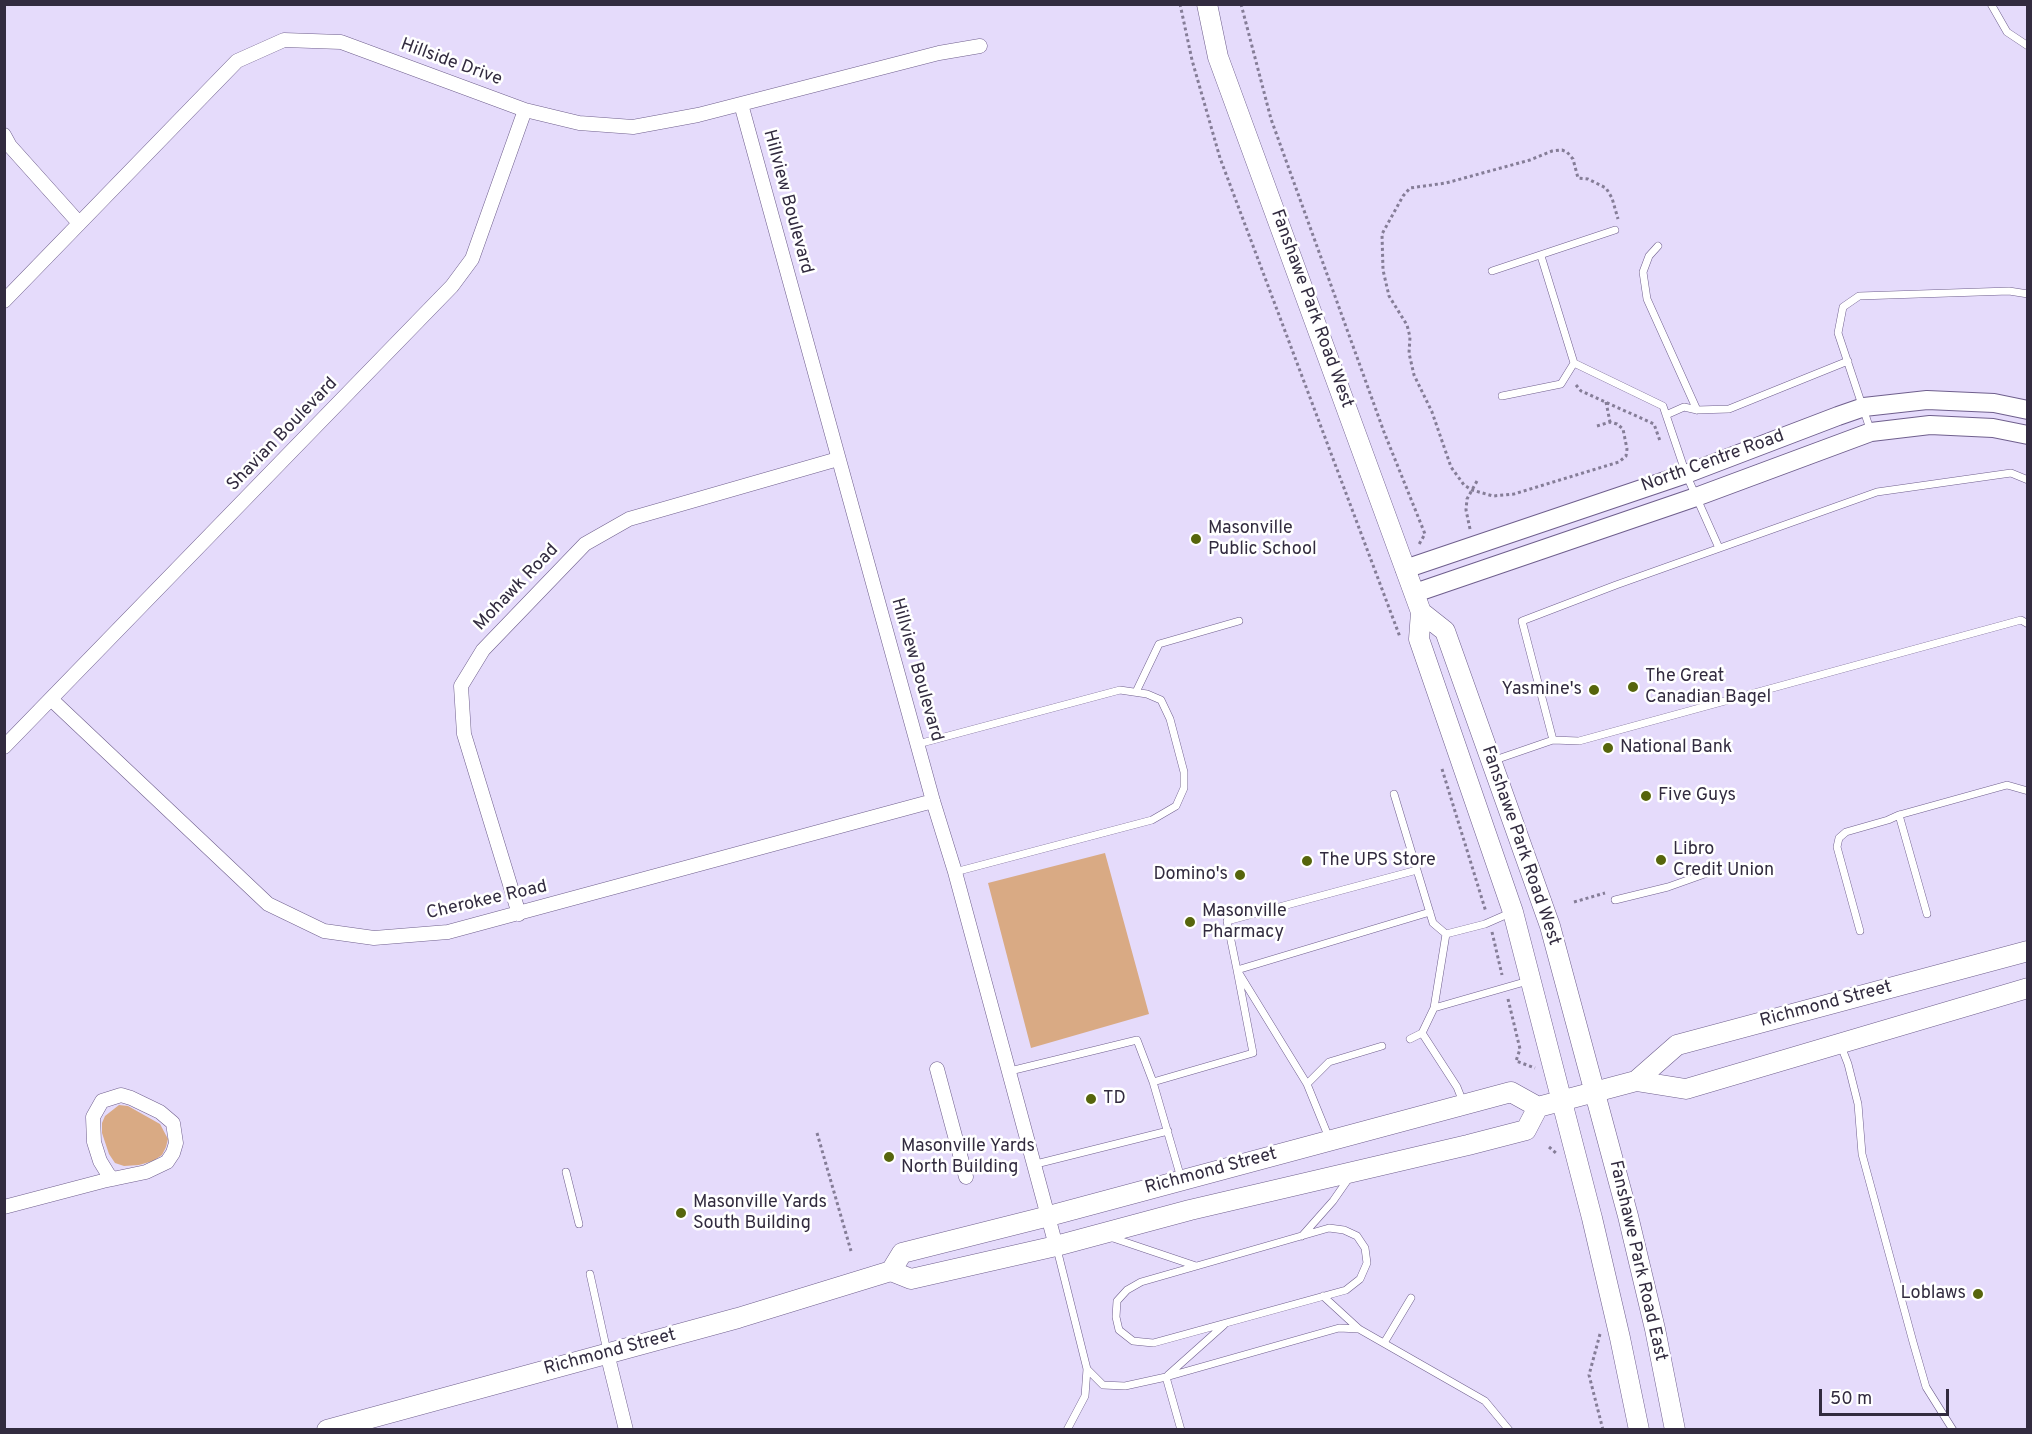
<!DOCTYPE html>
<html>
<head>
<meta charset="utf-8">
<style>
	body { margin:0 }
	#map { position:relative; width:2032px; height:1434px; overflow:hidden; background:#e5dbfb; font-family:Overpass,sans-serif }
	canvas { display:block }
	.frame { position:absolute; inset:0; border:6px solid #322b3f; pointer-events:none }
	.scale { position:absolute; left:1819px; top:1389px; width:130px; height:27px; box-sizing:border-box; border:3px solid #322b3f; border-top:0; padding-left:8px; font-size:18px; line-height:21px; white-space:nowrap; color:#322b3f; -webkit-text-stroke:4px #fff; paint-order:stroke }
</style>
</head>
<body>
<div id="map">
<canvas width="2032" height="1434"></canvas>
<div class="frame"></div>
<div class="scale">50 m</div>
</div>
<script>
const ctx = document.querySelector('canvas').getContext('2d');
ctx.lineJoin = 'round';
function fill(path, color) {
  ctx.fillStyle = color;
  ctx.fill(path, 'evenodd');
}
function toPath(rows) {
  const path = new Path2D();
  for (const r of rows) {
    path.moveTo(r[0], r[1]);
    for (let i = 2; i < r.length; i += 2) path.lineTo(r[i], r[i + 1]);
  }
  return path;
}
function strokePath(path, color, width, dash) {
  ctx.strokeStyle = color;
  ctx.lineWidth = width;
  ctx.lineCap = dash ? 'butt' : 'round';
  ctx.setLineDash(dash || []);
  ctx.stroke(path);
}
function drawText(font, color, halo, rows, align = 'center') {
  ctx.font = font + ' Overpass,sans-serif';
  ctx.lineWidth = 5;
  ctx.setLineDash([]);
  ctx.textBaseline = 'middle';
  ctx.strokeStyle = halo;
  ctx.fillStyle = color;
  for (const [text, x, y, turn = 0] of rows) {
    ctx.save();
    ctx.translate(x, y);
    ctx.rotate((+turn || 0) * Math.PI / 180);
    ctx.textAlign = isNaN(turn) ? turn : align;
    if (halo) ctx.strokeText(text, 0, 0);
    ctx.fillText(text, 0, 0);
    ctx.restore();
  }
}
fill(toPath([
	[1105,853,1149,1014,1031,1048,988,883],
	[119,1105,128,1106,160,1124,168,1139,166,1147,162,1155,153,1161,139,1165,124,1166,115,1163,109,1154,102,1133,102,1123,105,1116]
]), '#d9aa84');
const service = toPath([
	[1991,4,2007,32,2028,46],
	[1658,246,1649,256,1643,272,1647,299,1697,410],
	[1541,256,1574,363,1663,406,1686,474,1719,548],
	[1492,271,1615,230],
	[1502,396,1561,384,1574,363],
	[1666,415,1684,407,1697,410,1729,409,1848,361],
	[1871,432,1838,333,1843,307,1859,296,2009,291,2028,294],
	[1136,692,1159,644,1239,621],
	[1553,740,1522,621,1616,585,1877,492,2011,473,2028,480],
	[918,744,1120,690,1147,694,1161,700,1170,719,1184,772,1184,788,1176,806,1152,820,955,872],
	[1492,761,1553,740,1579,741,2021,620,2028,624],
	[1394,794,1433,923,1446,934,1485,924,1510,913],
	[1615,900,1668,887,1713,871],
	[1927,914,1899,815,2007,785,2028,791],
	[1860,931,1837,847,1839,838,1846,832,1888,820,1899,815],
	[1434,1008,1528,981],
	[1422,1033,1457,1087,1463,1102],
	[1410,1039,1422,1033,1434,1008,1446,934],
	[1841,1046,1848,1064,1858,1104,1862,1154,1913,1342,1926,1387,1953,1430],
	[1010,1071,1137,1040,1153,1082],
	[1307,1084,1329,1062,1382,1046],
	[1329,1138,1307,1084,1237,970,1227,921,1417,870],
	[1036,1164,1168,1131],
	[566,1172,579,1224],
	[1181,1178,1153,1082,1253,1053,1237,970,1430,912],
	[1329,1228,1344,1230,1357,1236,1365,1248,1367,1263,1360,1279,1346,1290,1153,1343,1133,1341,1119,1330,1116,1317,1117,1301,1127,1290,1141,1282,1329,1228],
	[1302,1236,1333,1201,1349,1178],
	[1110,1237,1196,1266],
	[1057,1249,1087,1369,1085,1396,1067,1430],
	[590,1274,607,1351],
	[1323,1296,1359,1329,1485,1401,1509,1430],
	[1384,1343,1411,1298],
	[1087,1369,1103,1385,1125,1386,1166,1377,1339,1328,1359,1329],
	[1168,1375,1224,1325],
	[1166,1377,1181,1430]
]);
const minor = toPath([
	[741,104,933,801,955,872,1056,1246],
	[4,135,10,146,79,223],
	[4,301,237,61,284,40,341,42,525,110,579,123,633,127,698,115,939,53,980,46],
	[52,700,268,904,324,931,374,938,448,932,933,801],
	[4,747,452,286,472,259,525,110],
	[519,914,464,734,461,686,483,650,585,544,629,519,838,459],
	[937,1069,966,1177],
	[4,1207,103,1181,146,1172,167,1162,173,1153,176,1143,173,1123,160,1112,131,1098,121,1095,102,1101,93,1117,94,1142,100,1161,108,1174,113,1179],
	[607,1353,626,1430]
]);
const tertiary = toPath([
	[1405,569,1686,474,1838,416,1864,407,1927,400,1994,403,2028,410],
	[1415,593,1696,497,1871,432,1930,425,1993,428,2028,435]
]);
const secondary = toPath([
	[1207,4,1218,57,1421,612,1419,639,1513,912,1592,1218,1620,1338,1639,1430],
	[1421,612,1445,631,1550,926,1628,1216,1655,1329,1675,1430],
	[1636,1081,1677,1045,2028,951],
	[891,1271,902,1253,1049,1216,1511,1092,1538,1107,1636,1081,1686,1089,2028,988],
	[327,1430,738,1318,891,1271,911,1279,1056,1246,1190,1210,1468,1145,1526,1130,1538,1107]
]);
strokePath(service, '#6f5f8d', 8);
strokePath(minor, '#6f5f8d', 15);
strokePath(tertiary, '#6f5f8d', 20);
strokePath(secondary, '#6f5f8d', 21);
strokePath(toPath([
	[1180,4,1192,60,1220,158,1400,637],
	[1241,4,1271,119,1384,432,1425,534,1418,546],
	[1576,385,1581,391,1654,424,1660,441],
	[1606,402,1610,422],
	[1597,426,1610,422,1617,424,1623,429,1627,449,1626,456,1619,462,1514,494,1493,496,1472,490,1464,485,1451,467,1432,412,1414,375,1409,353,1410,337,1407,325,1389,296,1383,270,1382,234,1403,196,1410,188,1446,183,1530,160,1552,151,1562,150,1567,152,1573,159,1578,178,1588,179,1606,188,1612,198,1618,219],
	[1470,529,1466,510,1467,499,1477,481],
	[1442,769,1486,912],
	[1574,902,1605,893],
	[1492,932,1502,975],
	[1508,999,1520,1049,1516,1061,1535,1068],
	[817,1133,851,1251],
	[1549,1147,1557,1154],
	[1600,1334,1589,1375,1603,1430]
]), '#857d97', 3, [3, 3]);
strokePath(service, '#fff', 7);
strokePath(minor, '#fff', 14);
strokePath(tertiary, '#fff', 18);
strokePath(secondary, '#fff', 20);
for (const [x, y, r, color] of [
	[1196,539,6,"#56650c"],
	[1633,687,6,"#56650c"],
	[1594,690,6,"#56650c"],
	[1608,748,6,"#56650c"],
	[1646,796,6,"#56650c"],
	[1661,860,6,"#56650c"],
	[1307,861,6,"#56650c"],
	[1240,875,6,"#56650c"],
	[1190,922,6,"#56650c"],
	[1091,1099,6,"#56650c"],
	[889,1157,6,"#56650c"],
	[681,1213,6,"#56650c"],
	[1978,1294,6,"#56650c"]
]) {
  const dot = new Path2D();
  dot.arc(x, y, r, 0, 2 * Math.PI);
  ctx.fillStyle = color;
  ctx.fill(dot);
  strokePath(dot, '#fff', 2);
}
drawText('18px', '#322b3f', '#fff', [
	["Hillside Drive",451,63,20],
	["Hillview Boulevard",787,202,75],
	["Fanshawe Park Road West",1311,309,70],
	["Shavian Boulevard",283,435,-46],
	["North Centre Road",1713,462,-20],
	["Mohawk Road",517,588,-46],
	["Hillview Boulevard",916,670,74],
	["Fanshawe Park Road West",1520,846,71],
	["Cherokee Road",487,901,-13],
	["Richmond Street",1826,1005,-15],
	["Richmond Street",1211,1172,-15],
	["Fanshawe Park Road East",1637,1261,77],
	["Richmond Street",610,1353,-15]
]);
drawText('18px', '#322b3f', '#fff', [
	["Masonville",1208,529],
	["Public School",1208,550],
	["The Great",1645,677],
	["Canadian Bagel",1645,698],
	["Yasmine's",1582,690,"right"],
	["National Bank",1620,748],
	["Five Guys",1658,796],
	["Libro",1673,850],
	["Credit Union",1673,871],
	["The UPS Store",1319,861],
	["Domino's",1228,875,"right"],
	["Masonville",1202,912],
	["Pharmacy",1202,933],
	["TD",1103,1099],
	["Masonville Yards",901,1147],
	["North Building",901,1168],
	["Masonville Yards",693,1203],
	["South Building",693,1224],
	["Loblaws",1966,1294,"right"]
], 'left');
</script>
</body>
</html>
